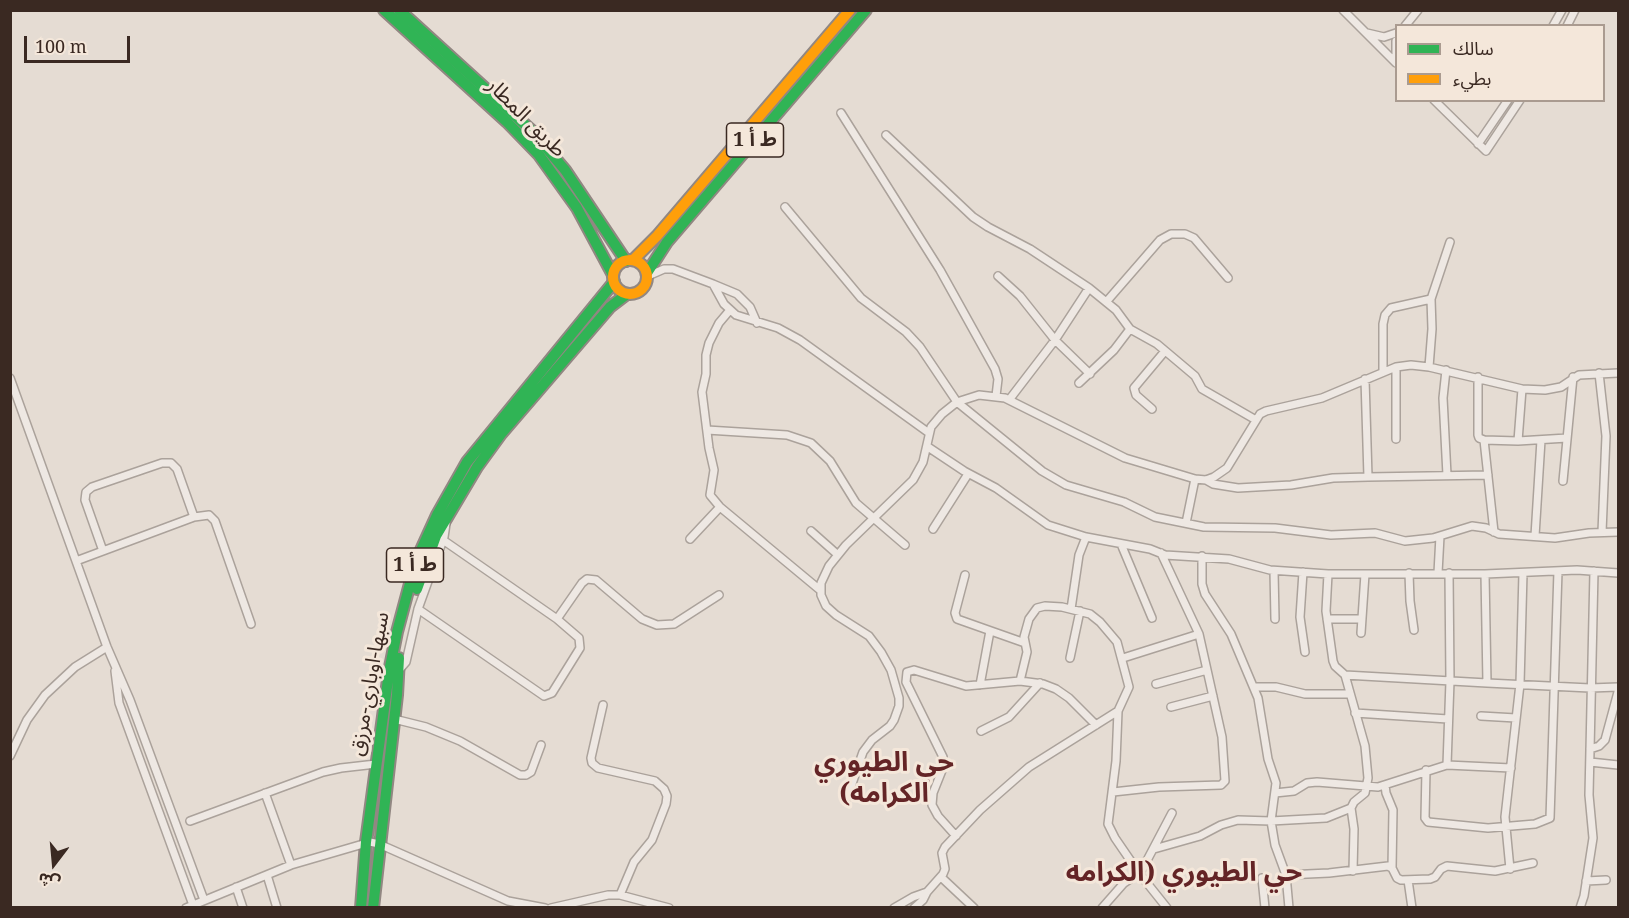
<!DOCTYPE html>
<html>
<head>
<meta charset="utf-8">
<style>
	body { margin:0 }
	#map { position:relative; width:1629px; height:918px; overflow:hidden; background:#e5dcd3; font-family:"Noto Serif","Noto Sans Arabic",serif }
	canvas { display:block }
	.frame { position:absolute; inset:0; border:12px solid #3a2922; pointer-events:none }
	.legend { position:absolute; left:1395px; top:24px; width:210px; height:78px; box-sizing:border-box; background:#f4e7da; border:2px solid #aa9b90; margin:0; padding:8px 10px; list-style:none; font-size:18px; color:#3a2922 }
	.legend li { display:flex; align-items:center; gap:12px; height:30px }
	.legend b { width:30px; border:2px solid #aa9b90 }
	.north { position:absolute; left:24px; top:834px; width:60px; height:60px; -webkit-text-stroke:4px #f4e7da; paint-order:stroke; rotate:196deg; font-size:16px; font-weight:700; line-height:24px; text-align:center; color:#3a2922 }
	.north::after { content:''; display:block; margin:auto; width:21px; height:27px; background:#3a2922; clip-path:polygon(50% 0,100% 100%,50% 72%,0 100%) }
	.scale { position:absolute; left:24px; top:36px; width:106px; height:27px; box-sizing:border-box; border:3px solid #3a2922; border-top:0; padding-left:8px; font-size:18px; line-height:21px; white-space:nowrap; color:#3a2922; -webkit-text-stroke:4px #f4e7da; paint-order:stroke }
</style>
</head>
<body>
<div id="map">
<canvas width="1629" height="918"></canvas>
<div class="frame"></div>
<ul class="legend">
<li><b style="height:8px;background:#30b455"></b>سالك</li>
<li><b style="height:8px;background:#ff9f0a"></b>بطيء</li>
</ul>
<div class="north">ش</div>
<div class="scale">100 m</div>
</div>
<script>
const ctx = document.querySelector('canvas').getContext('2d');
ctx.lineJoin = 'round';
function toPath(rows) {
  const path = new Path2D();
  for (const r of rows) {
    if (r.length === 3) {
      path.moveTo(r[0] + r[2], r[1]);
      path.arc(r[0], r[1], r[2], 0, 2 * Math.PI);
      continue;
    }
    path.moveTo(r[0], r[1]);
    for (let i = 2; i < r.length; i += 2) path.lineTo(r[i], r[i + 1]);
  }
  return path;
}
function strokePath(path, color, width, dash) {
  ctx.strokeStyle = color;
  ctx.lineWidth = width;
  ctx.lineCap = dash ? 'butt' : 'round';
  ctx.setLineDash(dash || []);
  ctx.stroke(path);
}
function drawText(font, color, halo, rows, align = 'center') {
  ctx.font = font + ' "Noto Serif","Noto Sans Arabic",serif';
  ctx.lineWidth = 6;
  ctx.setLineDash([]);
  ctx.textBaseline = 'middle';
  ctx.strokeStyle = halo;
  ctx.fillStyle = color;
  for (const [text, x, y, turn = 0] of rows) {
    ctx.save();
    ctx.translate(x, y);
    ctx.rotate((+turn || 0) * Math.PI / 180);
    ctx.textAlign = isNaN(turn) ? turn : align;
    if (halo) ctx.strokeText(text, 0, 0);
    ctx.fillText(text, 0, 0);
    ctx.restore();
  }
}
const street = toPath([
	[1343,10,1396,63],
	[1405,26,1418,10],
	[1553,26,1562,10],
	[1567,26,1575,10],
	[1367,33,1384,37,1396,33],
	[1396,41,1396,55],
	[1434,100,1486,151,1520,100],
	[841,113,940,270,995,369,998,379,996,396],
	[886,135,973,217,988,227,1030,249,1089,288,1116,310,1130,329,1157,344,1195,376,1202,389,1256,420],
	[1478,144,1508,100],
	[785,207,861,298,906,332,920,347,957,402,1042,471,1066,485,1124,502,1155,517,1204,527,1275,528,1331,535,1375,533,1405,541,1433,538,1472,526,1486,528,1499,534,1555,538,1589,533,1618,532],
	[648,276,664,269,673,269,713,284,724,304,736,315,778,328,800,340,929,433],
	[998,276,1020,296,1055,340,1090,374],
	[713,284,737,294,750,307,757,323],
	[1107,301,1160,240,1171,234,1185,234,1194,238,1228,278],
	[730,310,719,323,709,343,706,355,706,374,702,392,709,448,714,470,710,495,720,507,820,590],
	[1429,367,1432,329,1431,299],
	[1446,370,1443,398,1447,475],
	[1383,372,1383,324,1385,315,1391,308,1431,299,1450,242],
	[1599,373,1606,436,1602,532],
	[1478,377,1478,435,1479,438,1484,440],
	[10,378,107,647,130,700,204,900],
	[1365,379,1368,477,1488,475],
	[1079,383,1114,350,1130,329],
	[1009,400,1055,340,1089,288],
	[1152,409,1136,395,1134,388,1165,351],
	[707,430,787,435,811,443,830,461,856,503,905,545],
	[1396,439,1396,367],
	[1518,441,1567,438],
	[928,447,964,471,996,488,1048,525,1086,537,1150,549,1165,555,1229,559,1270,570,1328,574,1485,574,1577,570,1618,573],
	[1206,480,1213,484,1238,488,1291,485,1333,478,1368,477],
	[1563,481,1573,377],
	[1186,523,1195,479],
	[933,529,968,474],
	[811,531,838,555],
	[1494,532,1484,440,1518,441,1522,389],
	[1535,536,1541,440],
	[690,539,720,507],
	[1121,544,1152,618],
	[103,551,85,500,86,492,92,487,162,463,171,463,177,469,194,517],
	[1202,556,1202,584,1205,594,1231,634,1258,698,1268,759,1276,783,1271,821,1275,845,1286,875,1289,908],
	[76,561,194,517,209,515,215,521,251,624],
	[1274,571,1275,619],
	[1303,572,1300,617,1305,652],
	[1409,573,1410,601,1414,630],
	[1438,573,1440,536],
	[1485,574,1487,683],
	[965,575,955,613,957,619,1025,643],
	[418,609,544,696,552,693,580,648,579,638,557,619,443,540],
	[1071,609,1079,555,1086,537],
	[557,619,582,583,587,579,596,580,642,619,657,625,674,624,719,595],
	[1327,619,1362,619],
	[1361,633,1365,574],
	[1070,658,1080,611],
	[1123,658,1199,634],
	[400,669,406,662,418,609,444,537,446,524],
	[115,671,119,703,193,905],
	[1345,675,1487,683,1590,688,1618,687],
	[1020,681,1027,652,1024,637,1029,619,1037,608,1045,606,1062,607,1090,614,1100,622,1117,642,1129,687,1118,711,1116,761,1108,824,1115,838,1139,873,1167,908],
	[1156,684,1207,670],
	[980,685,990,631],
	[1255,687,1276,687,1305,694,1350,694],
	[603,705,591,758,592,763,598,768,655,781,664,789,667,796,666,804,652,840,634,862,620,895],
	[1171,707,1213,696],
	[1355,713,1448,719],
	[1481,716,1516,718],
	[394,719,426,727,460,741,520,775,526,775,531,772,541,745],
	[981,731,1009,717,1040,683],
	[1590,749,1599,746,1605,740,1618,692],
	[10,756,27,720,45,695,75,667,107,647],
	[1590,762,1618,765],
	[1447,765,1450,681,1449,573],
	[1426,770,1425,818,1428,822,1488,828,1535,824,1550,818,1558,571],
	[1385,785,1386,793,1393,810,1392,868],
	[1113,792,1159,787,1221,785,1225,781,1222,737,1199,634,1161,553],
	[265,793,291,865],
	[1275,793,1294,791,1307,783,1317,782,1378,787,1447,765,1511,768],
	[847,798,863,752,872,740,890,726,894,720,899,706,899,698,891,670,881,652,869,636,836,615,826,606,821,595,821,583,829,566,846,545,913,480,923,462,931,427,942,414,957,402,979,395,1005,398,1125,458,1195,479,1206,480,1214,477,1227,468,1260,414,1266,411,1322,398,1396,367,1411,365,1429,367,1522,389,1545,390,1561,387,1579,375,1618,373],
	[1351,808,1354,829,1353,871],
	[190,821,323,772,341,768,376,764],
	[956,836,938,816,932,805,933,793,943,768,943,757,906,682,907,672,914,670,966,686,1020,681,1043,684,1056,689,1069,698,1096,725],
	[1154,849,1200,836,1221,825,1238,820,1271,821,1326,818,1351,808,1354,802,1365,793,1368,778,1365,746,1345,675,1335,666,1333,661,1326,611,1328,574],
	[1510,869,1505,817,1520,684,1523,573],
	[267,875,277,908],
	[1286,875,1329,873,1388,866,1392,868,1397,878,1401,880,1430,879,1435,877,1441,869,1447,866,1495,871,1533,863],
	[941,877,974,908],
	[1262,878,1265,908],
	[1408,880,1412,908],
	[1586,881,1606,880],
	[236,887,243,908],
	[186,908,291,865,370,842,379,844,508,901,545,908],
	[551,908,608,895,620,895,669,908],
	[894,908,913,897,927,892],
	[914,908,923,900,927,892,943,874,945,869,942,853,945,847,980,810,1029,767,1118,711],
	[1102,908,1124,883,1139,873,1143,868,1172,813],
	[1580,908,1584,896,1593,838,1589,795,1594,571]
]);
const fast = toPath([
	[384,10,507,122,539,155,577,208,613,275],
	[399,10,532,131,565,170,626,261],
	[647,273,667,242,866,10],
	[417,589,436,536,477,467,501,434,610,307,627,294],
	[361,908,366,842,389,672,397,632,416,561,437,515,467,462,614,282],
	[373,908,397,695,399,658]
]);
const slow = toPath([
	[633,260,657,236,850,10],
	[630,277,17]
]);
strokePath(street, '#aba29b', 10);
strokePath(fast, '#918782', 14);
strokePath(slow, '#918782', 14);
strokePath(street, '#eee8e3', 7);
strokePath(fast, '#30b455', 10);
strokePath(slow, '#ff9f0a', 10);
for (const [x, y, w] of [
	[755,140,57],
	[415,565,57]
]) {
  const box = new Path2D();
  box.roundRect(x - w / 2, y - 17, w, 34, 4.5);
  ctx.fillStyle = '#f4e7da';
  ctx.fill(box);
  strokePath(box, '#3a2922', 1.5);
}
drawText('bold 20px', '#3a2922', null, [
	["ط أ 1",755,140],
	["ط أ 1",415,565]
]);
drawText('21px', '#3a2922', '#f4e7da', [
	["طريق المطار",526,118,45],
	["سبها-اوباري-مرزق",370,684,-80]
]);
drawText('bold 27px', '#642426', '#f4e7da', [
	["حي الطيوري",884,763],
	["(الكرامه",884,794],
	["حي الطيوري (الكرامه",1184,873]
]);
</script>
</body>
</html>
